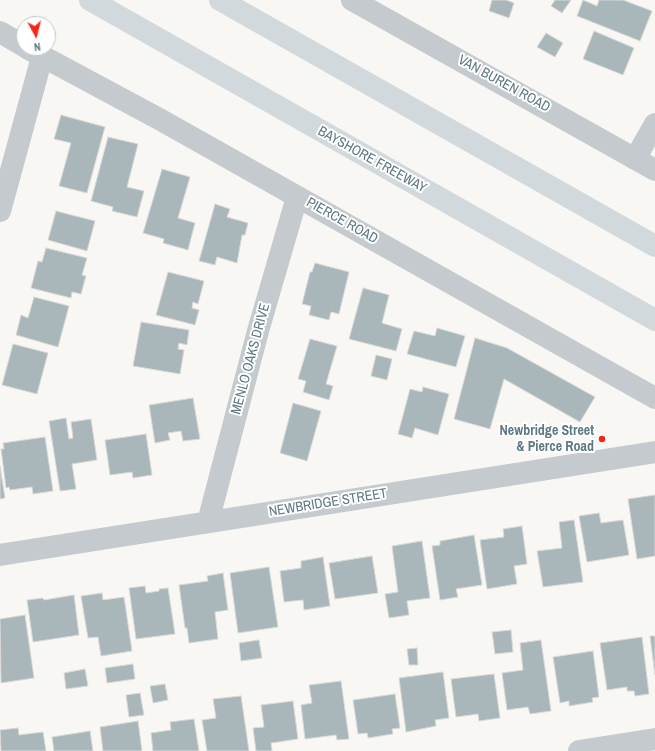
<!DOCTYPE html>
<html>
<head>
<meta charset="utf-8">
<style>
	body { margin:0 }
	#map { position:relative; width:655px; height:751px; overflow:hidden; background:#f8f7f4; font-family:"Archivo Narrow",sans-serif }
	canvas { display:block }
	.north { position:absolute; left:16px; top:16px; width:40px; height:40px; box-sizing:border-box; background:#fff; border:1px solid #bfc9cd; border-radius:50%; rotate:173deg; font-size:11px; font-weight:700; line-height:16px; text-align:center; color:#5f7982 }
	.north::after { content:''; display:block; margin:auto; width:14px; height:18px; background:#f52617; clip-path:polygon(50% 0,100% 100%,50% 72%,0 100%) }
</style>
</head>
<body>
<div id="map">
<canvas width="655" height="751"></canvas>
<div class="north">N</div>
</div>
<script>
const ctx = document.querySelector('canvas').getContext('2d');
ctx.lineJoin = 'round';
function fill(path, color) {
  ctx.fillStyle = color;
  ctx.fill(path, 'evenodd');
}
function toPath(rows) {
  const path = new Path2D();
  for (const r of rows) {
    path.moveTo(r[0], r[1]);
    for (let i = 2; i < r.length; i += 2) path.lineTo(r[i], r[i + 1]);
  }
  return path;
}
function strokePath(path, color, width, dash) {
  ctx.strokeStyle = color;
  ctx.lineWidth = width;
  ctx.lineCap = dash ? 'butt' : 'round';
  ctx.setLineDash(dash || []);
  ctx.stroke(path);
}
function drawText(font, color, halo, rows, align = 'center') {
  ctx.font = font + ' "Archivo Narrow",sans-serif';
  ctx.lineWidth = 4;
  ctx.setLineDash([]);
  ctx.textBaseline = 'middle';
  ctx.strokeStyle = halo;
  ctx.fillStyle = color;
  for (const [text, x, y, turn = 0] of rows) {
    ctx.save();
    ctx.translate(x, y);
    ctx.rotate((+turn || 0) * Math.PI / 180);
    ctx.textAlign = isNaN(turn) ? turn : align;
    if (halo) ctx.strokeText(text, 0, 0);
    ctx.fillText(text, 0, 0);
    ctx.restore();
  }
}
const building = toPath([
	[492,0,506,0,514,3,509,18,489,11,492,0],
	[555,0,571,0,562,13,551,6,555,0],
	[583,0,597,6,599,0,623,0,652,11,640,41,577,16,583,0],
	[594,31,634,48,623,75,583,59,594,31],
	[546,33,563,43,555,57,537,47,546,33],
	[61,115,105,127,87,193,59,186,71,143,54,139,61,115],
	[108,137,138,144,127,187,144,191,137,217,112,211,113,207,91,201,108,137],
	[162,169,190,177,178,218,195,223,188,250,163,243,164,239,143,233,162,169],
	[215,204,230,209,227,217,248,223,245,235,242,235,237,263,217,257,215,265,199,261,215,204],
	[56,211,95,221,87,251,48,240,56,211],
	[46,248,87,258,82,275,86,276,81,294,72,292,71,298,31,288,38,261,42,262,46,248],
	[315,263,349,272,339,314,331,312,329,320,309,315,311,306,302,304,310,272,312,272,315,263],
	[168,272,204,281,198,304,193,302,192,308,199,310,195,325,156,315,168,272],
	[363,288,389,295,382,323,402,329,396,351,349,339,363,288],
	[34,297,69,306,58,347,16,335,21,315,28,318,34,297],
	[141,322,189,330,187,345,179,343,178,349,184,350,180,374,133,366,141,322],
	[437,328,465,336,456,367,407,354,414,331,435,336,437,328],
	[475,338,507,348,595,397,580,422,504,379,490,429,454,419,475,338],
	[310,339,337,346,326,384,333,386,329,400,303,392,306,381,298,379,310,339],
	[13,344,48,353,37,394,2,385,13,344],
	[376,355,392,359,387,380,371,376,376,355],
	[423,387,449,394,438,435,415,428,412,438,398,434,410,389,422,392,423,387],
	[193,398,200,439,183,441,181,431,168,433,170,440,155,443,149,405,193,398],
	[293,403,321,411,307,461,280,453,293,403],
	[66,418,69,439,73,438,71,422,91,419,97,460,72,464,76,489,60,491,49,421,66,418],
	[146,434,152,475,133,478,132,472,110,475,105,440,146,434],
	[45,437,53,491,33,494,32,487,10,490,9,487,6,488,1,449,4,449,3,443,45,437],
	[0,466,5,498,0,499,0,466],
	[655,495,655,556,637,559,628,499,655,495],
	[599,513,601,523,623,520,629,555,587,562,579,516,599,513],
	[574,520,583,582,543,587,537,551,562,548,559,522,574,520],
	[522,526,527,564,514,566,517,584,487,589,480,540,504,537,503,529,522,526],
	[474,535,482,585,456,589,458,597,440,600,432,546,440,545,440,541,474,535],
	[422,541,430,598,407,601,409,615,389,618,385,594,398,592,392,546,422,541],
	[372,556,378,593,335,599,329,563,372,556],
	[323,557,330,606,304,610,303,600,284,602,280,571,301,568,301,561,323,557],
	[269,567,278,627,238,633,230,573,269,567],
	[223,573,228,610,215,612,218,639,189,643,187,628,185,628,179,585,208,581,207,576,223,573],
	[145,586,146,593,159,591,159,589,168,588,175,634,136,639,129,588,145,586],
	[102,593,103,600,124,597,132,651,101,656,98,637,88,638,81,596,102,593],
	[74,595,79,635,33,642,27,600,43,598,44,600,74,595],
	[25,615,34,678,1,683,0,619,25,615],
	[511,630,513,652,495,654,492,632,511,630],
	[650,636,655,636,655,675,650,636],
	[642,637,649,694,635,696,634,691,627,691,627,687,607,690,600,643,642,637],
	[259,640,262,658,241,661,239,643,259,640],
	[541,640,551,711,530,714,528,707,507,710,502,673,523,670,520,643,541,640],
	[417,648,418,665,409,665,407,649,417,648],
	[593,651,599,697,592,698,593,702,569,706,569,701,560,703,553,657,593,651],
	[133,664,135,679,107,683,105,668,133,664],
	[85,669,88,686,66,689,64,673,85,669],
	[443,672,449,718,435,720,436,726,406,732,399,678,443,672],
	[494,674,500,718,479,721,478,714,456,717,451,679,494,674],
	[341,681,349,739,337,740,336,735,305,739,301,705,312,703,309,685,341,681],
	[165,684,168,700,153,703,150,686,165,684],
	[140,693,144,715,129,717,126,695,140,693],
	[395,694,400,728,392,729,393,734,368,738,367,733,358,734,353,700,395,694],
	[241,696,249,751,207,751,202,720,216,718,213,699,241,696],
	[293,701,298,739,271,743,272,751,256,751,253,728,264,727,261,705,293,701],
	[194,719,199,751,153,751,151,733,171,730,170,722,194,719],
	[138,721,142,751,103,751,100,727,138,721],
	[18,728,19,735,43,732,46,751,1,751,0,730,18,728],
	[90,731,93,751,54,751,52,737,90,731]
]);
fill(building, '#aab7ba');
strokePath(building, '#d9d9d6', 1);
strokePath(toPath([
	[352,0,655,170],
	[0,32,24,46],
	[27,48,161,120,655,398],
	[635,159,655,124],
	[0,211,42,57],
	[208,522,258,331,297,197],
	[0,555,655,452],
	[579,751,655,739]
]), '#c4cacd', 22);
strokePath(toPath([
	[90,0,655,320],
	[220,0,655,246]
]), '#d2d9dc', 22);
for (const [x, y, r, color] of [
	[602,439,4,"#f52617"]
]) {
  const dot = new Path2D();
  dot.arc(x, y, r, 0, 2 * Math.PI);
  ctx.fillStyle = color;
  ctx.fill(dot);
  strokePath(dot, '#fff', 1.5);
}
drawText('14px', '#5f7982', '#fff', [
	["VAN BUREN ROAD",504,84,29],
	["BAYSHORE FREEWAY",372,160,29],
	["PIERCE ROAD",342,221,29],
	["MENLO OAKS DRIVE",251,359,-75],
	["NEWBRIDGE STREET",328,503,-9]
]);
drawText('bold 14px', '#5f7982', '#fff', [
	["Newbridge Street",594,431],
	["& Pierce Road",594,447]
], 'right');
</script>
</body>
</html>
